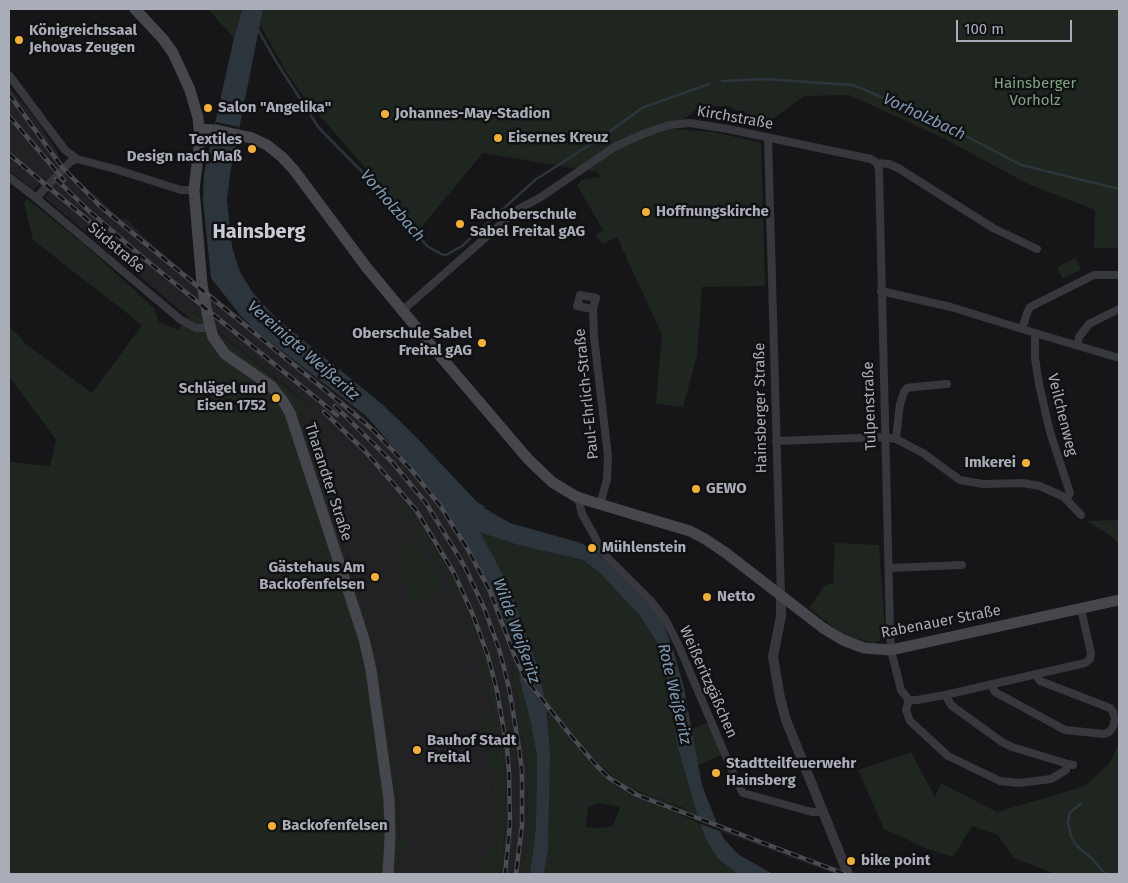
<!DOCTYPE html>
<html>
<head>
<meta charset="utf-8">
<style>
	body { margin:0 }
	#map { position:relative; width:1128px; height:883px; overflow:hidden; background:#161618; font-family:"Fira Sans",sans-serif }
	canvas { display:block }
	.frame { position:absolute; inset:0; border:10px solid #a8adb8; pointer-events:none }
	.scale { position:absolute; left:956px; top:20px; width:116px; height:22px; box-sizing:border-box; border:2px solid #a8adb8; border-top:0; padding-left:6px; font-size:15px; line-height:18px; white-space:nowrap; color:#a8adb8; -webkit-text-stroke:4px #111113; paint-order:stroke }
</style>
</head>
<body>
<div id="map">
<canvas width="1128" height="883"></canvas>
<div class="frame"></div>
<div class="scale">100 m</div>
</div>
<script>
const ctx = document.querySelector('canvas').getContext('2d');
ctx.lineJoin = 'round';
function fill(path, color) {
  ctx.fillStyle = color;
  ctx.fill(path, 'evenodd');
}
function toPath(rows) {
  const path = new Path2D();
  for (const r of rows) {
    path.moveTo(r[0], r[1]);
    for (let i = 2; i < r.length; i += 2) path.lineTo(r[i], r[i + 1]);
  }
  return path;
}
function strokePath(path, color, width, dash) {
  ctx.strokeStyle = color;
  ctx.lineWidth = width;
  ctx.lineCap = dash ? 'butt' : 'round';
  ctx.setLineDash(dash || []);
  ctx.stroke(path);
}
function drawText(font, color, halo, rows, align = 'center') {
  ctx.font = font + ' "Fira Sans",sans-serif';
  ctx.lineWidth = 5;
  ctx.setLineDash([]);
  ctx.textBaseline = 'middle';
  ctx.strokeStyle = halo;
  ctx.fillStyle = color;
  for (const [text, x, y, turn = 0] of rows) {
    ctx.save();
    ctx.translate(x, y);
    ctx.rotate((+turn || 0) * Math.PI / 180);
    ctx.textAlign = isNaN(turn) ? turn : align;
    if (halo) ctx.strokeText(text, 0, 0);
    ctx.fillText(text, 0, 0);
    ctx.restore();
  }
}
fill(toPath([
	[9,87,33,115,58,153,59,158,72,174,121,219,126,219,146,239,192,278,357,411,401,455,431,490,453,522,488,584,509,630,522,668,512,673,518,701,528,770,527,834,523,874,501,874,505,832,505,772,498,708,487,662,471,618,452,577,425,531,400,497,396,500,445,574,465,614,482,662,494,714,483,716,492,777,496,831,497,847,487,874,397,874,400,850,409,840,400,840,397,790,378,660,360,598,300,414,308,404,194,312,188,317,45,198,49,193,39,184,33,190,9,170],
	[551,708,607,772,627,787,684,809,682,817,625,792,603,777,592,765,548,711],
	[722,825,773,845,853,874,835,874,720,831]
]), '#222225');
fill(toPath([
	[208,9,242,9,234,38],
	[263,9,1119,9,1119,248,1094,248,1095,210,1028,184,939,136,849,95,804,96,773,119,757,121,729,106,701,106,672,129,714,132,761,143,765,286,702,287,697,356,683,407,656,404,662,335,617,237,602,244,596,235,603,230,577,185,582,180,600,177,598,172,483,153,419,230,308,102,287,73,260,25],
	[27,199,86,246,154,308,159,322,178,330,193,312,308,405,300,414,360,598,378,660,397,790,400,840,409,840,409,851,400,850,397,874,9,874,9,462,50,466,56,440,9,376,9,326,25,343,92,393,142,325,33,240,24,203],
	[1076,258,1081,270,1062,279,1057,267],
	[400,497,425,531,452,577,471,618,487,662,498,708,505,772,505,832,501,874,479,874,482,859,488,850,497,847,492,777,482,716,494,714,482,662,465,614,445,574,396,500],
	[1119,520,1119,544,1111,536,1087,521],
	[479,531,518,545,583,560,599,572,641,617,656,641,665,667,678,749,698,816,684,811,684,808,627,787,620,782,597,762,545,700,538,667,522,621],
	[418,540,445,592,411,603,395,547],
	[835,543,879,545,885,631,879,641,873,643,852,638,839,631,809,608,825,585,833,583],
	[518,670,522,675,537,756,536,826,530,874,523,874,527,834,528,770,518,701,512,673],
	[548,711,592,765,618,788,701,824,706,840,717,858,738,874,544,874,548,850,549,794],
	[601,803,620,807,613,826,600,828,586,827,588,807],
	[709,722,722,755,698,765,692,729],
	[1119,744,1119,874,1055,874,1014,858,998,835,972,826,953,857,928,849,884,829,858,770,911,752,935,797,941,783,997,812,1085,786,1109,764]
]), '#1e261f');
fill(toPath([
	[242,9,263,9,230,174,227,201,232,247,240,272,253,293,276,318,382,404,415,436,477,502,485,507,484,508,510,523,581,543,594,551,619,573,654,609,663,623,674,652,684,688,702,785,720,831,724,839,739,855,773,874,738,874,717,858,706,840,696,810,678,749,665,667,656,641,641,617,599,572,583,560,518,545,480,532,509,587,538,667,545,700,551,708,547,712,550,756,548,850,544,874,530,874,536,826,537,756,530,719,519,677,521,675,518,670,522,667,509,630,488,584,453,522,431,490,366,416,254,329,240,315,211,278,203,200,204,173,234,38]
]), '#2c353c');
fill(toPath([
	[216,122,239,127,235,144,223,141,212,142],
	[522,668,551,708,548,711,535,695,518,670],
	[695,815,721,825,720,831,698,823]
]), '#161618');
strokePath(toPath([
	[257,28,277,63,319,128,385,195,427,246,441,254,446,255,462,246,535,180,605,135,642,108,709,84],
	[722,81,765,79,853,85,932,118,1021,165,1119,189],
	[1081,804,1070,812,1068,823,1071,836,1075,844,1090,857,1106,874]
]), '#2c353c', 2.5);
strokePath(toPath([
	[9,75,65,150,77,159,115,169,181,190,194,190],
	[768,138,781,596],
	[877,163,879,170,890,630,891,650,901,690,909,700,917,700,945,695,1085,663,1090,659,1091,653,1081,609],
	[9,177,36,198,181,320,196,328,210,328],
	[36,198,70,162,77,159],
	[881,291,951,307,1035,333,1119,358],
	[593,309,577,306,580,295,596,298,593,309,594,337,608,456,607,479,600,505],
	[403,310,517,210,541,197,616,146,643,134,669,125,690,123,728,129,871,159,877,163,889,164,898,168,993,228,1037,249],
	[1022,329,1027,313,1030,307,1094,275,1119,275],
	[1035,333,1035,358,1039,384,1050,432,1070,493,1068,497,1064,497],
	[1077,345,1079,337,1089,324,1119,309],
	[896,439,900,404,904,392,907,388,914,387,947,384],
	[776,441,885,437,896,439,923,453,960,480,983,484,1023,483,1040,486,1064,497,1081,515],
	[578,498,582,514,595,537,600,550,651,601,665,619,678,644,736,780,743,793,812,812,822,812],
	[889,568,962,565],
	[991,684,995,692,1065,730,1104,734,1109,732,1113,727,1115,719,1113,712,1110,708,1040,681,1035,674],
	[945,695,952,706,1002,742,1012,747,1068,764,1073,765],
	[909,700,906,710,910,721,948,756,1000,781,1019,783,1051,779,1066,770,1068,764]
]), '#37383d', 8);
strokePath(toPath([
	[781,596,781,616,773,657,780,698,786,720,848,874]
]), '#37383d', 10);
strokePath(toPath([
	[135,9,163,39,173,53,190,90,198,118,200,139,194,190,202,284,208,318,213,337,225,354,271,386,283,401,290,413,364,639,371,670,389,800,390,837,388,874],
	[200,129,215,130,252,138,267,145,282,157,294,170,367,268,441,357,528,459,552,482,575,496,586,500,673,526,690,531,705,539,726,553,823,628,843,640,864,648,891,650,1119,600]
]), '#45474d', 11);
const rail = toPath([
	[9,94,62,167,101,207,213,299,352,412,374,431,410,468,441,507,467,548,489,589,515,657,525,678,572,737,596,765,609,778,637,795,845,874],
	[9,116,64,180],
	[9,154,95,226],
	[56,179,89,211,141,256,337,415],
	[335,406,392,462,426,503,465,567,485,610,500,652,509,688,519,748,522,771,522,825,516,874],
	[324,412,364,450,416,510,454,573,473,615,488,656,497,691,507,749,509,772,510,825,505,874]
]);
strokePath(rail, '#4a4c52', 4.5);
strokePath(rail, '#111113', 2.5, [8]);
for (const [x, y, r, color] of [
	[19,40,5,"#f2b134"],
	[208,108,5,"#f2b134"],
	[385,114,5,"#f2b134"],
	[498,138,5,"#f2b134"],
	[252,149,5,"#f2b134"],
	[646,212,5,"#f2b134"],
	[460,224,5,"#f2b134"],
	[482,343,5,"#f2b134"],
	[276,398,5,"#f2b134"],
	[1026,463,5,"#f2b134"],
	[696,489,5,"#f2b134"],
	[592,548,5,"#f2b134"],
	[375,577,5,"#f2b134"],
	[707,597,5,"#f2b134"],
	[417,750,5,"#f2b134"],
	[716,773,5,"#f2b134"],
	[272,826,5,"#f2b134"],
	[851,861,5,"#f2b134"]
]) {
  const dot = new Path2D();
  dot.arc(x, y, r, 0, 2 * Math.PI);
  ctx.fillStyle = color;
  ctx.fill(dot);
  strokePath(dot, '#111113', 2);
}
drawText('bold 15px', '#a8adb8', '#111113', [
	["Königreichssaal",29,31],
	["Jehovas Zeugen",29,48],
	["Salon \"Angelika\"",218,108],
	["Johannes-May-Stadion",395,114],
	["Eisernes Kreuz",508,138],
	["Textiles",242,140,"right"],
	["Design nach Maß",242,157,"right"],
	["Hoffnungskirche",656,212],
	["Fachoberschule",470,215],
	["Sabel Freital gAG",470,232],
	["Oberschule Sabel",472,334,"right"],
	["Freital gAG",472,351,"right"],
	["Schlägel und",266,389,"right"],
	["Eisen 1752",266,406,"right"],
	["Imkerei",1016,463,"right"],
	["GEWO",706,489],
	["Mühlenstein",602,548],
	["Gästehaus Am",365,568,"right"],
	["Backofenfelsen",365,585,"right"],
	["Netto",717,597],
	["Bauhof Stadt",427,741],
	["Freital",427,758],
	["Stadtteilfeuerwehr",726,764],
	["Hainsberg",726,781],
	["Backofenfelsen",282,826],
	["bike point",861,861]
], 'left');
drawText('15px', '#7fa381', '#111113', [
	["Hainsberger",1035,84],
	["Vorholz",1035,101]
]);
drawText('15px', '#a8adb8', '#111113', [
	["Kirchstraße",735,118,10],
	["Südstraße",116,248,40],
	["Paul-Ehrlich-Straße",587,394,-96],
	["Tulpenstraße",870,406,-92],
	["Hainsberger Straße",761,408,-91],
	["Veilchenweg",1062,415,76],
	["Tharandter Straße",328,482,72],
	["Rabenauer Straße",941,622,-11],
	["Weißeritzgäßchen",708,682,66]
]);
drawText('italic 16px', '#7f9bb3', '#111113', [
	["Vorholzbach",924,117,25],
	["Vorholzbach",392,206,49],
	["Vereinigte Weißeritz",303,351,41],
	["Wilde Weißeritz",516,631,70],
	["Rote Weißeritz",674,694,77]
]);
drawText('bold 20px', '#c9ccd4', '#111113', [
	["Hainsberg",259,232]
]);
</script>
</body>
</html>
